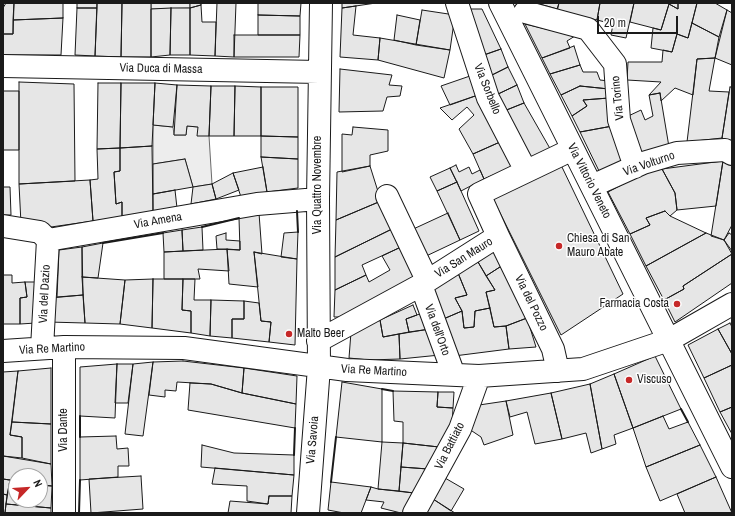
<!DOCTYPE html>
<html>
<head>
<meta charset="utf-8">
<style>
	body { margin:0 }
	#map { position:relative; width:735px; height:516px; overflow:hidden; background:#fff; font-family:"Archivo Narrow",sans-serif }
	canvas { display:block }
	.frame { position:absolute; inset:0; border:4px solid #1a1a1a; pointer-events:none }
	.north { position:absolute; left:8px; top:468px; width:40px; height:40px; box-sizing:border-box; background:#fff; border:1px solid #a3a3a3; border-radius:50%; rotate:65deg; font-size:11px; font-weight:700; line-height:16px; text-align:center; color:#1a1a1a }
	.north::after { content:''; display:block; margin:auto; width:14px; height:18px; background:#c62828; clip-path:polygon(50% 0,100% 100%,50% 72%,0 100%) }
	.scale { position:absolute; left:597px; top:16px; width:81px; height:18px; box-sizing:border-box; border:2px solid #1a1a1a; border-top:0; padding-left:5px; font-size:12px; line-height:14px; white-space:nowrap; color:#1a1a1a; -webkit-text-stroke:3px #fff; paint-order:stroke }
</style>
</head>
<body>
<div id="map">
<canvas width="735" height="516"></canvas>
<div class="frame"></div>
<div class="north">N</div>
<div class="scale">20 m</div>
</div>
<script>
const ctx = document.querySelector('canvas').getContext('2d');
ctx.lineJoin = 'round';
function fill(path, color) {
  ctx.fillStyle = color;
  ctx.fill(path, 'evenodd');
}
function toPath(rows) {
  const path = new Path2D();
  for (const r of rows) {
    path.moveTo(r[0], r[1]);
    for (let i = 2; i < r.length; i += 2) path.lineTo(r[i], r[i + 1]);
  }
  return path;
}
function strokePath(path, color, width, dash) {
  ctx.strokeStyle = color;
  ctx.lineWidth = width;
  ctx.lineCap = dash ? 'butt' : 'round';
  ctx.setLineDash(dash || []);
  ctx.stroke(path);
}
function drawText(font, color, halo, rows, align = 'center') {
  ctx.font = font + ' "Archivo Narrow",sans-serif';
  ctx.lineWidth = 3;
  ctx.setLineDash([]);
  ctx.textBaseline = 'middle';
  ctx.strokeStyle = halo;
  ctx.fillStyle = color;
  for (const [text, x, y, turn = 0] of rows) {
    ctx.save();
    ctx.translate(x, y);
    ctx.rotate((+turn || 0) * Math.PI / 180);
    ctx.textAlign = isNaN(turn) ? turn : align;
    if (halo) ctx.strokeText(text, 0, 0);
    ctx.fillText(text, 0, 0);
    ctx.restore();
  }
}
const built = toPath([
	[151,3,190,3,190,8,151,9,151,3],
	[153,125,173,127,174,135,186,135,187,126,198,127,209,136,212,184,193,187,185,159,153,164,153,125]
]);
fill(built, '#ededed');
strokePath(built, '#6a6a6a', 1);
const building = toPath([
	[6,3,63,3,63,18,13,20,14,3,6,3],
	[6,3,14,3,13,34,3,34,3,8,6,3],
	[77,3,97,3,97,8,77,8,77,3],
	[97,3,122,3,121,57,95,56,97,3],
	[122,3,151,3,151,57,121,57,122,3],
	[190,3,201,3,201,5,190,8,190,3],
	[217,3,236,3,234,57,215,56,217,3],
	[258,3,301,3,300,16,258,15,258,3],
	[342,3,376,3,342,8,342,3],
	[536,3,559,3,557,9,536,3],
	[559,3,600,3,597,20,557,12,559,3],
	[600,3,634,3,626,38,611,35,613,24,597,20,600,3],
	[634,3,678,3,678,9,669,4,661,30,630,22,634,3],
	[678,3,697,3,688,38,677,34,672,52,651,48,653,28,661,30,669,4,678,9,678,3],
	[697,3,715,3,727,10,719,37,692,23,697,3],
	[201,5,202,22,216,22,215,56,190,55,190,8,201,5],
	[356,6,353,35,380,38,378,60,340,57,342,8,356,6],
	[77,8,97,8,95,56,75,55,77,8],
	[171,8,190,8,190,55,170,55,171,8],
	[171,8,170,55,151,57,151,9,171,8],
	[467,9,482,9,501,49,481,56,467,9],
	[422,10,455,15,450,50,416,45,422,10],
	[727,10,732,13,732,65,715,58,727,10],
	[258,15,300,16,300,35,258,35,258,15],
	[397,15,420,20,416,45,394,40,397,15],
	[63,18,61,55,3,55,3,34,13,34,13,20,63,18],
	[692,23,719,37,715,58,697,59,693,95,675,88,661,101,660,93,649,95,661,82,627,80,628,62,662,62,663,50,672,52,677,34,688,38,692,23],
	[525,24,575,36,567,41,570,48,542,58,525,24],
	[234,35,300,35,299,57,234,57,234,35],
	[380,38,450,50,444,78,378,60,380,38],
	[574,46,580,65,550,74,542,58,574,46],
	[501,49,508,67,490,76,481,56,501,49],
	[715,58,709,91,729,92,722,138,687,142,697,59,715,58],
	[580,65,583,72,597,72,600,80,609,81,609,89,580,86,561,95,550,74,580,65],
	[508,67,517,85,496,95,490,76,508,67],
	[340,69,392,75,389,85,402,86,400,96,387,97,383,111,339,112,340,69],
	[470,76,478,95,450,105,441,86,470,76],
	[19,82,74,84,75,181,19,184,19,82],
	[98,83,121,83,120,148,97,149,98,83],
	[121,83,155,83,152,146,120,148,121,83],
	[155,83,177,85,173,127,153,125,155,83],
	[177,85,211,86,209,136,197,136,198,127,187,126,186,135,174,135,177,85],
	[517,85,524,103,504,111,496,95,517,85],
	[211,86,235,86,234,136,209,136,211,86],
	[235,86,261,87,261,136,234,136,235,86],
	[580,86,609,89,609,98,583,100,587,106,572,116,561,95,580,86],
	[261,87,298,87,298,137,261,136,261,87],
	[730,87,732,87,732,142,722,138,730,87],
	[3,91,19,91,19,150,3,150,3,91],
	[660,93,669,147,636,157,622,119,641,110,645,120,653,116,649,95,660,93],
	[478,95,500,142,473,154,459,129,474,115,467,107,452,120,440,108,478,95],
	[609,98,618,125,580,132,572,116,587,106,583,100,609,98],
	[524,103,552,152,530,162,504,111,524,103],
	[618,125,630,160,601,175,580,132,618,125],
	[353,127,388,130,388,151,370,155,370,166,342,172,342,134,352,135,353,127],
	[261,136,298,137,298,159,261,157,261,136],
	[500,142,514,166,484,179,473,154,500,142],
	[152,146,153,212,122,217,122,202,116,204,114,172,120,171,120,148,152,146],
	[120,148,120,171,114,172,116,204,122,202,122,217,93,221,90,180,98,179,97,149,120,148],
	[261,157,298,159,298,188,267,192,261,157],
	[185,159,193,187,153,194,153,164,185,159],
	[723,161,716,206,677,210,675,193,662,169,723,161],
	[723,161,732,166,732,225,724,240,711,236,723,161],
	[456,165,459,172,469,167,472,174,480,170,484,179,461,191,450,168,456,165],
	[561,165,623,294,561,335,493,199,561,165],
	[370,166,381,201,336,220,337,172,370,166],
	[263,167,267,192,241,197,233,173,263,167],
	[450,168,457,182,437,191,430,177,450,168],
	[662,169,675,193,677,210,670,216,665,211,646,218,650,225,630,234,608,192,644,173,662,169],
	[233,173,239,190,216,199,212,184,233,173],
	[90,180,93,221,51,227,21,224,19,184,90,180],
	[457,182,479,231,460,240,437,191,457,182],
	[212,184,216,199,191,204,193,187,212,184],
	[3,187,10,187,11,215,3,215,3,187],
	[175,190,177,208,153,212,153,194,175,190],
	[381,201,392,229,335,257,336,220,381,201],
	[665,211,670,216,706,233,646,266,630,234,650,225,646,218,665,211],
	[259,213,262,254,254,252,258,287,229,284,227,249,240,250,239,218,259,213],
	[448,213,460,240,422,258,409,231,448,213],
	[202,227,203,250,183,251,182,230,202,227],
	[392,229,401,247,362,265,366,275,335,290,335,257,392,229],
	[182,230,183,251,164,252,163,233,182,230],
	[298,232,297,259,281,257,284,233,298,232],
	[226,233,226,240,240,241,240,250,217,249,216,236,226,233],
	[706,233,724,240,732,254,683,286,684,289,664,300,646,266,706,233],
	[729,233,732,235,732,251,724,240,729,233],
	[103,243,98,278,82,277,82,247,103,243],
	[82,247,83,295,57,297,59,250,82,247],
	[401,247,417,277,347,317,334,317,335,290,366,275,369,282,390,270,382,256,401,247],
	[227,249,229,271,198,269,200,279,164,279,164,252,227,249],
	[494,251,503,265,486,276,478,262,494,251],
	[254,252,297,259,295,345,269,342,271,322,261,321,254,252],
	[732,254,732,283,675,322,664,300,684,289,683,286,732,254],
	[478,262,495,290,486,292,490,308,475,311,474,327,464,328,462,311,455,298,467,295,458,273,478,262],
	[503,265,527,318,506,326,494,327,486,292,495,290,486,276,503,265],
	[458,273,467,295,455,298,462,311,441,320,432,290,458,273],
	[3,275,12,275,12,283,25,282,27,297,20,298,20,324,3,324,3,275],
	[82,277,125,280,120,324,85,323,82,277],
	[153,279,183,279,182,310,191,311,191,333,152,328,153,279],
	[153,279,152,328,120,324,125,280,153,279],
	[183,279,195,279,194,300,211,300,210,336,191,333,191,311,182,310,183,279],
	[25,282,36,282,36,323,20,324,20,298,27,297,25,282],
	[83,295,85,323,48,322,50,298,83,295],
	[211,300,244,301,244,319,232,319,232,338,210,336,211,300],
	[244,301,259,303,261,321,271,322,269,342,232,338,232,319,244,319,244,301],
	[413,305,417,315,406,319,409,332,383,337,380,320,413,305],
	[490,308,494,327,506,326,509,349,454,356,441,320,462,311,464,328,474,327,475,311,490,308],
	[425,312,430,329,409,332,406,319,425,312],
	[527,318,536,347,509,349,506,326,527,318],
	[380,320,383,337,399,334,400,359,369,360,349,358,351,332,380,320],
	[730,323,732,327,732,354,718,329,730,323],
	[430,329,440,355,400,359,399,334,430,329],
	[718,329,732,354,732,365,704,378,688,345,718,329],
	[655,356,681,409,633,428,614,374,655,356],
	[183,361,244,368,242,393,211,384,177,382,176,391,165,390,165,397,149,395,153,362,183,361],
	[153,362,143,436,125,434,133,364,153,362],
	[117,364,115,418,80,416,80,367,117,364],
	[117,364,133,364,128,403,115,403,117,364],
	[732,365,732,407,720,412,704,378,732,365],
	[51,368,51,424,12,422,18,371,51,368],
	[244,368,297,376,296,404,242,393,244,368],
	[18,371,10,435,22,437,22,458,3,456,3,372,18,371],
	[614,374,633,428,614,435,616,444,602,449,590,384,614,374],
	[342,382,382,389,382,442,336,437,342,382],
	[190,383,211,384,242,393,296,404,295,428,188,410,190,383],
	[590,384,602,449,591,453,586,433,562,439,551,393,590,384],
	[393,391,438,392,437,407,453,408,452,425,439,447,403,443,403,422,394,421,393,391],
	[438,392,454,392,453,408,437,407,438,392],
	[551,393,562,439,535,444,527,412,510,417,506,401,551,393],
	[506,401,513,435,484,445,481,437,469,429,479,405,506,401],
	[732,407,732,434,720,412,732,407],
	[663,416,669,429,688,422,700,445,646,467,633,428,663,416],
	[12,422,51,424,51,464,22,458,22,437,10,435,12,422],
	[116,436,117,449,128,448,129,466,118,466,118,477,80,480,80,437,116,436],
	[382,442,403,443,399,491,378,489,382,442],
	[403,443,439,447,428,469,401,467,403,443],
	[202,445,234,453,294,455,294,475,201,467,202,445],
	[700,445,716,477,660,501,646,467,700,445],
	[3,456,51,464,52,486,40,485,40,476,16,476,16,481,3,479,3,456],
	[401,467,428,469,414,493,399,491,401,467],
	[215,468,294,475,292,496,269,496,268,504,247,501,247,486,212,484,215,468],
	[141,476,143,509,91,513,89,479,141,476],
	[716,477,732,513,685,513,677,494,716,477],
	[445,478,464,489,451,511,433,499,445,478],
	[3,479,10,480,7,495,3,494,3,479],
	[10,480,16,481,16,500,40,500,40,485,52,486,51,508,6,504,10,480],
	[331,482,371,487,361,513,344,513,328,510,331,482],
	[371,487,378,489,414,493,403,513,401,513,381,508,384,502,366,500,371,487],
	[3,494,7,495,5,513,3,513,3,494],
	[269,496,292,496,291,513,228,513,230,501,268,504,269,496],
	[433,499,455,513,425,513,433,499],
	[6,504,51,508,51,513,5,513,6,504]
]);
fill(building, '#e6e6e6');
strokePath(building, '#1a1a1a', 1);
const minor = toPath([
	[457,3,488,98,526,171],
	[500,3,732,467],
	[525,12,588,29,615,64,619,120,635,167],
	[3,66,319,72],
	[592,186,643,163,677,153,725,150,732,154],
	[387,196,427,280],
	[3,226,40,232,48,240,257,204,318,199],
	[498,236,553,349,558,371],
	[421,285,454,375],
	[318,341,421,285,498,236,479,194,573,149],
	[42,348,48,240],
	[3,351,64,347,184,348,347,370,479,376,583,369,669,340,732,304],
	[64,513,64,347],
	[308,513,319,367,318,199,321,3],
	[414,513,460,429,479,376]
]);
strokePath(minor, '#1a1a1a', 24);
strokePath(minor, '#fff', 22);
strokePath(toPath([
	[297,211,298,232],
	[202,227,239,218],
	[103,243,163,233],
	[382,389,393,391],
	[681,409,688,422],
	[80,437,80,416],
	[294,455,295,428],
	[331,482,336,437],
	[79,513,80,480]
]), '#1a1a1a', 2);
for (const [x, y, r, color] of [
	[559,246,4,"#c62828"],
	[677,304,4,"#c62828"],
	[289,334,4,"#c62828"],
	[629,380,4,"#c62828"]
]) {
  const dot = new Path2D();
  dot.arc(x, y, r, 0, 2 * Math.PI);
  ctx.fillStyle = color;
  ctx.fill(dot);
  strokePath(dot, '#fff', 1.5);
}
drawText('12px', '#1a1a1a', '#fff', [
	["Via Duca di Massa",161,69,1],
	["Via Sorbello",487,89,68],
	["Via Torino",618,98,-96],
	["Via Volturno",649,164,-19],
	["Via Vittorio Veneto",589,181,63],
	["Via Quattro Novembre",318,185,-90],
	["Via Amena",158,221,-10],
	["Via San Mauro",464,258,-32],
	["Via del Dazio",45,294,-87],
	["Via del Pozzo",531,303,64],
	["Via dell'Orto",437,330,70],
	["Via Re Martino",52,349,-3],
	["Via Re Martino",374,371,3],
	["Via Dante",64,430,-90],
	["Via Savoia",313,440,-85],
	["Via Battiato",450,446,-63]
]);
drawText('12px', '#1a1a1a', '#fff', [
	["Chiesa di San",567,239],
	["Mauro Abate",567,253],
	["Farmacia Costa",669,304,"right"],
	["Malto Beer",297,334],
	["Viscuso",637,380]
], 'left');
</script>
</body>
</html>
